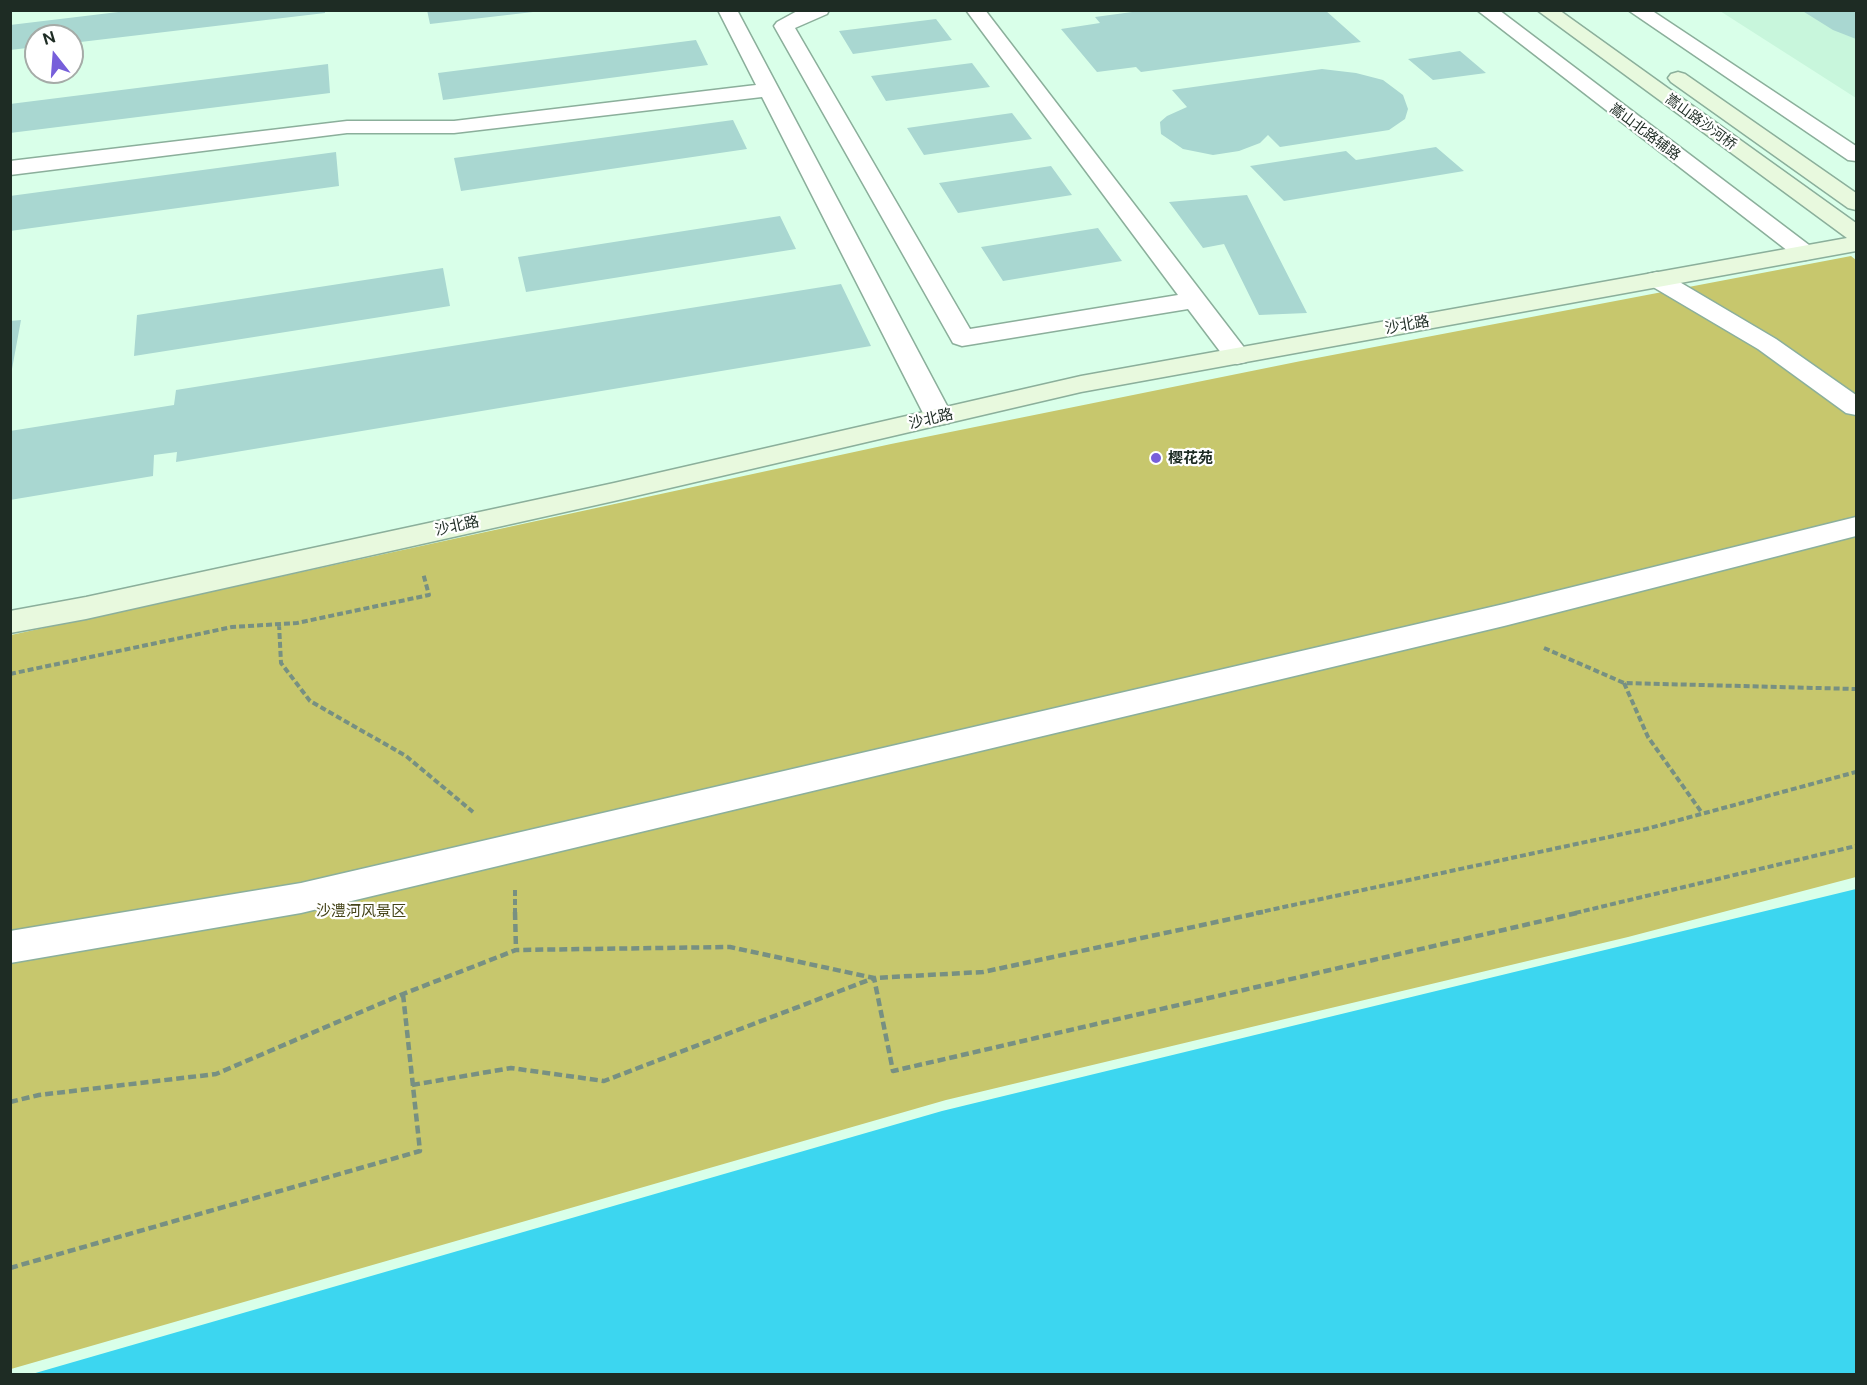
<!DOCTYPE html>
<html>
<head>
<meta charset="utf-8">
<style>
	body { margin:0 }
	#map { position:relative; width:1867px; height:1385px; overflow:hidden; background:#d9ffe9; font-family:"Public Sans",sans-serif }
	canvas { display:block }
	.frame { position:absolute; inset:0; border:12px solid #1e2c24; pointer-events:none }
	.north { position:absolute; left:24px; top:24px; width:60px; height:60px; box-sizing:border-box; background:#fff; border:2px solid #a5aba7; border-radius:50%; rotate:343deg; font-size:16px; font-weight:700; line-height:24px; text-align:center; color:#1e2c24 }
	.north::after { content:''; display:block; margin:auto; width:21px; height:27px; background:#775fda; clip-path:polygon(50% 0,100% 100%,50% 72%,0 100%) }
</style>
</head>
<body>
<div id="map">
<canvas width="1867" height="1385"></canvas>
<div class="frame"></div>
<div class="north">N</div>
</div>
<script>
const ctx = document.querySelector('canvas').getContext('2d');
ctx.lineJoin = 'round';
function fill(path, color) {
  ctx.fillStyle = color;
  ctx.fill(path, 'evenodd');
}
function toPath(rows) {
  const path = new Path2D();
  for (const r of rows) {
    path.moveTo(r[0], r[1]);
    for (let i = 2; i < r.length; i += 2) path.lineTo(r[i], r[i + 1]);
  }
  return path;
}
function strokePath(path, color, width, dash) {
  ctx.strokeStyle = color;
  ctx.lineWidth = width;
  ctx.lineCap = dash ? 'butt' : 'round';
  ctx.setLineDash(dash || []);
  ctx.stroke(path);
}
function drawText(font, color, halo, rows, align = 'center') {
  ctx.font = font + ' "Public Sans","Noto Sans SC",sans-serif';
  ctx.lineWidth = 4.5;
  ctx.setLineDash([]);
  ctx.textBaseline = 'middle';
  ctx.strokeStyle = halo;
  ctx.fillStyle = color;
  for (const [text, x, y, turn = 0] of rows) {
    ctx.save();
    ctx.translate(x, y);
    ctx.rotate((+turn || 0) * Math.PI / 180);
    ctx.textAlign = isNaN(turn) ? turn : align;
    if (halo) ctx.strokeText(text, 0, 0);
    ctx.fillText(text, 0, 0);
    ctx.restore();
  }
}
fill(toPath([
	[1720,11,1856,11,1856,98]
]), '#c8f6dc');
fill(toPath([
	[1851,256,1856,260,1856,877,1628,937,946,1100,11,1369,11,635,891,444,1301,361]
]), '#c7c76d');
fill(toPath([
	[1856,889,1856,1374,32,1374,942,1111]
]), '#3cd6f0');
fill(toPath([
	[135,10,325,10,325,13,72,43,72,36,36,36,36,47,10,50,10,25],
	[427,10,532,10,533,12,430,24],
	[1147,10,1325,10,1361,42,1141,72,1136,67,1097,72,1061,29,1100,23,1095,17],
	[1801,10,1856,10,1856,39,1833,30],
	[936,19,952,40,853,54,839,31],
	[696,40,708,65,443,100,438,73],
	[1460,51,1486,73,1433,80,1408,59],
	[972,63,990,87,886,101,871,76],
	[328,64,330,93,10,133,10,104],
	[1322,69,1356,73,1383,80,1403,95,1408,109,1405,119,1389,130,1280,147,1268,135,1260,143,1239,151,1213,155,1183,149,1161,134,1160,122,1167,116,1187,107,1172,90],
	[1012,113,1032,139,924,155,907,128],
	[733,120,747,149,461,191,454,158],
	[1436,147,1464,171,1284,201,1250,166,1346,151,1356,160],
	[336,152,339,186,10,231,10,196],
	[1051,166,1072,195,958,213,939,183],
	[1247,195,1307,313,1259,315,1224,244,1203,248,1169,202],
	[780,216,796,249,526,292,518,257],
	[1098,228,1122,261,1003,281,981,247],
	[443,268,450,306,134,356,137,315],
	[841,284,871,346,176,462,177,452,154,455,153,476,10,500,10,431,174,405,176,390],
	[21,320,12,369,10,369,10,321]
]), '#a9d7d1');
const street = toPath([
	[718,10,737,10,953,417,949,423,939,425,929,423,925,417,762,97,454,133,347,133,10,175,10,161,347,121,454,121,756,85,718,10],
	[799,10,829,10,827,14,795,28,970,329,1178,295,966,10,985,10,1246,350,1250,356,1246,362,1237,364,1228,362,1188,309,962,346,953,343,774,26,777,22,799,10],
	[1477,10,1499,10,1813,248,1817,253,1813,258,1805,260,1797,258,1477,10],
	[1628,10,1651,10,1856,146,1856,161,1848,160,1628,10],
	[1657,272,1666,274,1776,339,1856,395,1856,415,1846,413,1758,349,1648,284,1645,279,1648,274,1657,272],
	[1856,517,1856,536,1504,626,301,913,10,963,10,931,301,883,1504,604,1856,517]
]);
const secondary = toPath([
	[1537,10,1559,10,1856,223,1856,251,1081,392,614,501,86,619,10,633,10,611,86,597,614,483,1081,376,1847,238,1537,10],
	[1678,72,1685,74,1856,193,1856,210,1848,208,1671,82,1668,78,1671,74,1678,72]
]);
strokePath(street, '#8baf9b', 3);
strokePath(secondary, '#8baf9b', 3);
strokePath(toPath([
	[279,624,281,663,310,701,406,756,473,812],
	[1544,648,1624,683,1856,689],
	[10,674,232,627,297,623,429,595,423,573],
	[1624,683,1648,737,1702,813],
	[515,890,515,913],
	[1256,913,1646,829,1856,772],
	[1575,913,1856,846]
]), '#779082', 4, [6, 3]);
strokePath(toPath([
	[515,912,516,950],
	[412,1085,511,1068,604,1081,874,978,893,1071,1581,912],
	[10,1102,39,1095,216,1074,403,994,516,950,730,947,874,978,983,972,1263,912],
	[10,1268,420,1151,403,994]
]), '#779082', 4.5, [8, 4]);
fill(street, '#fff');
fill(secondary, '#e8f9de');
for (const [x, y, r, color] of [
	[1156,458,6,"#775fda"]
]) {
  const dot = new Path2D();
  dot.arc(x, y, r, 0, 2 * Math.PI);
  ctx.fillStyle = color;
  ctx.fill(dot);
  strokePath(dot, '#fff', 2);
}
drawText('14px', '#1e2c24', '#fff', [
	["嵩山路沙河桥",1701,122,36],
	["嵩山北路辅路",1645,132,37]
]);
drawText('15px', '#1e2c24', '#fff', [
	["沙北路",1407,325,-10],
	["沙北路",931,419,-13],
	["沙北路",457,526,-12]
]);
drawText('bold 15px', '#1e2c24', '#fff', [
	["樱花苑",1168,458]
], 'left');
drawText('15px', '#46451a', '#fff', [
	["沙澧河风景区",361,911]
]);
</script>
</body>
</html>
